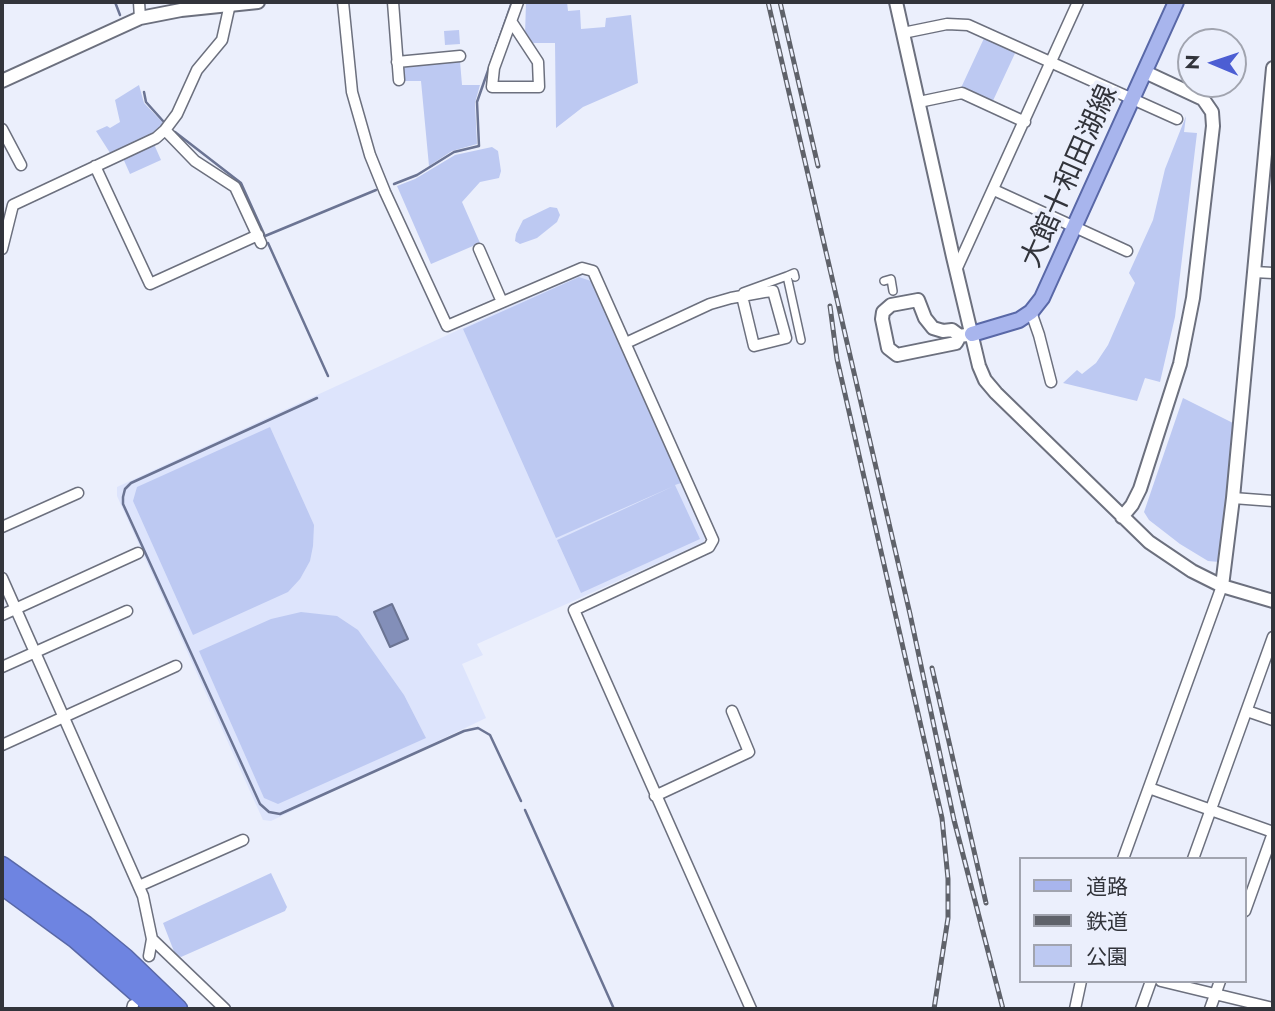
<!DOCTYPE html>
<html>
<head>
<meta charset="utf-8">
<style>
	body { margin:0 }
	#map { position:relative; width:1275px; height:1011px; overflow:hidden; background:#ebeffc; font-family:Jost,"Noto Sans JP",sans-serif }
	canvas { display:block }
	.frame { position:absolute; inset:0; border:4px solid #32343b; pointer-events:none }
	.legend { position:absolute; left:1019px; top:857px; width:228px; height:126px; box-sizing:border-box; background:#ebeffc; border:2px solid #a1a4af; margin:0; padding:9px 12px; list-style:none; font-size:21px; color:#32343b }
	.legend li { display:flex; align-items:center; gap:14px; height:35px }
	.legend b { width:35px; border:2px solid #a1a4af }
	.north { position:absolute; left:1177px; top:28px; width:70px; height:70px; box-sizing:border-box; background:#ebeffc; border:2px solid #a1a4af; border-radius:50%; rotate:272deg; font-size:19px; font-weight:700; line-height:28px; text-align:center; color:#32343b }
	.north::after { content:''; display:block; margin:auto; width:24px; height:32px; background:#4c5ed3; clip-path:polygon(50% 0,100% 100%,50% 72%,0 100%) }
</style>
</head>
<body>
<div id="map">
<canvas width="1275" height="1011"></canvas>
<div class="frame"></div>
<ul class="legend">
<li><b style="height:9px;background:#a8b5ed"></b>道路</li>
<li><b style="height:9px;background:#5f626a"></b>鉄道</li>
<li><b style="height:19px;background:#bdc9f2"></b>公園</li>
</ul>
<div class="north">N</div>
</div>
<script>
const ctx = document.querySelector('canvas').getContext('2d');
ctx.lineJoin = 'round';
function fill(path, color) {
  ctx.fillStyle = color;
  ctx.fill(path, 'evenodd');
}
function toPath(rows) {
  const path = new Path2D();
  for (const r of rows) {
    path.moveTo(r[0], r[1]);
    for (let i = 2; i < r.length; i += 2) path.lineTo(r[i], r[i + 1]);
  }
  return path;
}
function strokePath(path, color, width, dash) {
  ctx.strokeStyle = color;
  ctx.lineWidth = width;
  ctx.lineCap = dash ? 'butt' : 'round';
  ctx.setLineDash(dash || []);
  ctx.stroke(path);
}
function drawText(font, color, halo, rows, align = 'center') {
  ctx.font = font + ' Jost,"Noto Sans JP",sans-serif';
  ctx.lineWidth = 7;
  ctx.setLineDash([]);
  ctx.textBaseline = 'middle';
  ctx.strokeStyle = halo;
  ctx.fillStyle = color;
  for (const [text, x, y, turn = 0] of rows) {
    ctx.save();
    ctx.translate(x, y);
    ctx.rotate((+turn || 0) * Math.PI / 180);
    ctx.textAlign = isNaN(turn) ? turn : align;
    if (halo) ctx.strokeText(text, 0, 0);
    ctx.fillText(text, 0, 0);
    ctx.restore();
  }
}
fill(toPath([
	[580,274,592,278,706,537,703,543,477,644,483,655,462,664,486,718,271,821,263,820,117,496,117,487]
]), '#dde4fc');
fill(toPath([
	[526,2,567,2,568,11,580,10,581,29,605,27,606,18,631,15,638,83,583,107,556,128,555,43,529,43,525,35],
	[459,30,460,44,445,45,444,31],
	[986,34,1017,49,991,105,960,90],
	[460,61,462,85,480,85,475,103,477,144,452,151,429,166,421,81,404,81,403,69,405,66],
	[139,85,144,103,165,125,155,135,112,156,96,131,107,126,110,128,120,122,115,100],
	[1186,116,1184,132,1197,133,1175,317,1160,382,1145,378,1137,401,1063,383,1077,370,1082,374,1096,363,1108,345,1135,283,1129,273,1153,220,1165,169],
	[153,142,161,160,130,174,122,156],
	[492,147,498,151,501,171,499,178,480,182,462,202,480,243,431,264,397,186,415,179,455,155],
	[550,207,557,208,560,215,557,222,537,238,520,244,515,241,516,234,523,220],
	[579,277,591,281,681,483,675,485,700,539,581,593,557,540,674,486,556,538,463,329],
	[1183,398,1233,423,1223,554,1219,562,1208,561,1180,544,1149,520,1144,512],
	[270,427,314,525,313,546,310,561,300,579,288,592,193,635,133,501,137,487],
	[301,612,337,616,358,630,404,695,426,738,278,804,264,798,199,651,271,619],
	[271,873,287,907,285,911,181,957,175,954,163,923]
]), '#bdc9f2');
const water = toPath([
	[392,604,408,639,390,647,374,612,392,604]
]);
fill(water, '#838fb9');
strokePath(water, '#6b7493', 2);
strokePath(toPath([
	[115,2,120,15],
	[144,92,146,102,163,121],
	[175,132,241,183,264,234],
	[394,184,417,175,454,152,479,146,477,102,512,2],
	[265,236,376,190],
	[268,243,328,376],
	[317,398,131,483,125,489,123,497,123,504,260,804,269,812,280,814,464,731,478,728,490,735,521,801],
	[525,810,614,1009]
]), '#6b7493', 2.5);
const pedestrian = toPath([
	[787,276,794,273,795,277],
	[884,281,891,279,893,291],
	[743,292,787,276,801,340]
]);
const minor = toPath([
	[139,2,140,18],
	[343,2,352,92,370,155,385,192,447,326,582,268,593,271,713,540,709,547,574,610,751,1009],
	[393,2,399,80],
	[511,21,538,62,539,87,492,87,494,68,518,2],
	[903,33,947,24,968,25,1177,119],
	[397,62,460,56],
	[919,102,962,93,1025,122],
	[2,129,21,165],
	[165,130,195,161,235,187,261,243],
	[95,166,150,284,258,235],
	[994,190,1127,251],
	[2,249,13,205,156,138,165,130,177,114,197,70,222,40,230,4],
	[479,249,502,302],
	[957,268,1078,2],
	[1254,272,1273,273],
	[1031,312,1039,335,1051,382],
	[626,343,710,304,731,298,764,292,773,291,786,338,754,346,742,296],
	[1233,498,1273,501],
	[2,527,78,493],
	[2,578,143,896,152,939,149,956],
	[2,615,138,553],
	[2,667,127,611],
	[1247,711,1273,720],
	[2,745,176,666],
	[1149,788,1273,832],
	[655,796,749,752,732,711],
	[1123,859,1222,586],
	[1193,859,1273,637],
	[139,886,243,840],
	[1245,911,1273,833],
	[152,939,225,1009],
	[1161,981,1273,1008],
	[132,1009,133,1005],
	[1075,1009,1081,981],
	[1141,1009,1151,981],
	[1210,1009,1220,981]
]);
const tertiary = toPath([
	[896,2,953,257,979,366,985,380,996,393,1149,542,1192,571,1222,586,1273,601],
	[2,81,140,18,181,10,258,2],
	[960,336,952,330,943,331,933,328,925,318,918,300,891,305,883,312,882,319,888,348,897,355,956,343,960,336,972,334],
	[1122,517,1132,505,1140,489,1180,364,1193,298,1213,126,1212,112,1203,99,1145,72],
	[1222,586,1233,498,1273,68]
]);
const primary = toPath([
	[972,334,1019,320,1031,312,1042,298,1176,2]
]);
const motorway = toPath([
	[2,866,85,925,125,958,178,1009],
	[2,885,76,939,156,1009]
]);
strokePath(pedestrian, '#6c707e', 10);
strokePath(minor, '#6c707e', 13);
strokePath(tertiary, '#6c707e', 16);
strokePath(primary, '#5968a7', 18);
strokePath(motorway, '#5968a7', 21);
strokePath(pedestrian, '#fff', 7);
strokePath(minor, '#fff', 10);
strokePath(tertiary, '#fff', 12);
strokePath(primary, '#a8b5ed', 14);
strokePath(motorway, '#6e84e1', 18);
const rail = toPath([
	[768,2,910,614,954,820,1003,1009],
	[780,2,818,166],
	[830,306,837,359,942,818,948,879,948,918,934,1009],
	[932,668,986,903]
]);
strokePath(rail, '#5f626a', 5);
strokePath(rail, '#ebeffc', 2.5, [8]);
drawText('28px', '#32343b', '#ebeffc', [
	["大館十和田湖線",1071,177,-66]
]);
</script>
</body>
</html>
